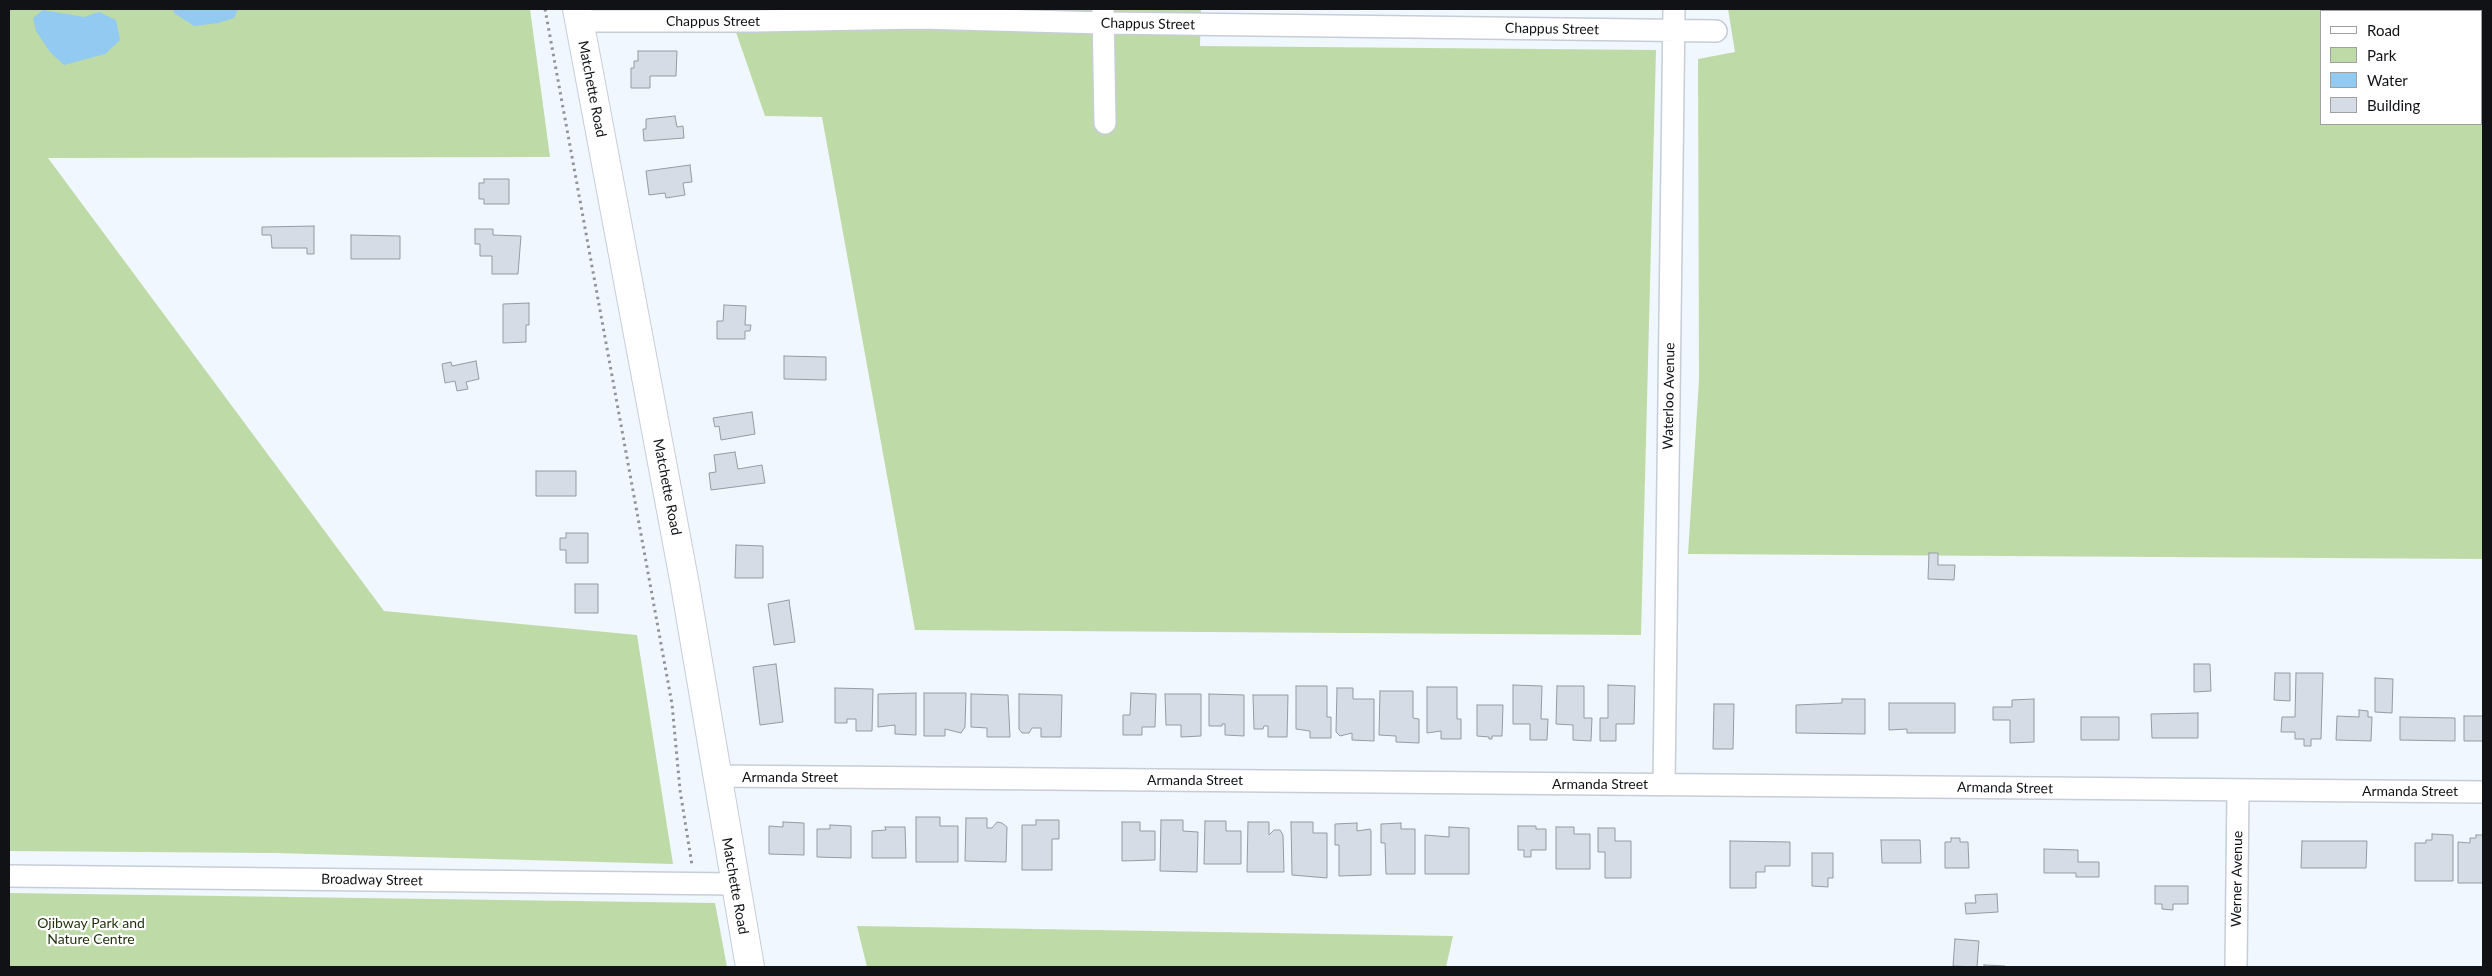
<!DOCTYPE html>
<html>
<head>
<meta charset="utf-8">
<style>
	body { margin:0 }
	#map { position:relative; width:2492px; height:976px; overflow:hidden; background:#f1f7ff; font-family:Lato,sans-serif }
	canvas { display:block }
	.frame { position:absolute; inset:0; border:10px solid #101215; pointer-events:none }
	.legend { position:absolute; left:2320px; top:10px; width:162px; height:115px; box-sizing:border-box; background:#fff; border:1px solid #9fa0a1; margin:0; padding:6px 9px; list-style:none; font-size:15px; color:#101215 }
	.legend li { display:flex; align-items:center; gap:10px; height:25px }
	.legend b { width:25px; border:1px solid #9fa0a1 }
</style>
</head>
<body>
<div id="map">
<canvas width="2492" height="976"></canvas>
<div class="frame"></div>
<ul class="legend">
<li><b style="height:6px;background:#fff"></b>Road</li>
<li><b style="height:14px;background:#bedaa7"></b>Park</li>
<li><b style="height:14px;background:#93caf1"></b>Water</li>
<li><b style="height:14px;background:#d5dce6"></b>Building</li>
</ul>
</div>
<script>
const ctx = document.querySelector('canvas').getContext('2d');
ctx.lineJoin = 'round';
function fill(path, color) {
  ctx.fillStyle = color;
  ctx.fill(path, 'evenodd');
}
function toPath(rows) {
  const path = new Path2D();
  for (const r of rows) {
    path.moveTo(r[0], r[1]);
    for (let i = 2; i < r.length; i += 2) path.lineTo(r[i], r[i + 1]);
  }
  return path;
}
function strokePath(path, color, width, dash) {
  ctx.strokeStyle = color;
  ctx.lineWidth = width;
  ctx.lineCap = dash ? 'butt' : 'round';
  ctx.setLineDash(dash || []);
  ctx.stroke(path);
}
function drawText(font, color, halo, rows, align = 'center') {
  ctx.font = font + ' Lato,sans-serif';
  ctx.lineWidth = 4.5;
  ctx.setLineDash([]);
  ctx.textBaseline = 'middle';
  ctx.strokeStyle = halo;
  ctx.fillStyle = color;
  for (const [text, x, y, turn = 0] of rows) {
    ctx.save();
    ctx.translate(x, y);
    ctx.rotate((+turn || 0) * Math.PI / 180);
    ctx.textAlign = isNaN(turn) ? turn : align;
    if (halo) ctx.strokeText(text, 0, 0);
    ctx.fillText(text, 0, 0);
    ctx.restore();
  }
}
fill(toPath([
	[9,9,530,9,550,157,48,158,384,611,637,635,673,864,274,853,9,851],
	[728,9,1201,9,1200,46,1656,50,1641,635,915,630,822,117,765,116],
	[1728,9,2483,9,2483,559,1688,554,1699,380,1698,59,1735,52],
	[2321,11,2481,11,2481,124,2321,124],
	[9,893,715,903,727,967,9,967],
	[857,926,1453,936,1446,967,867,967]
]), '#bedaa7');
fill(toPath([
	[173,9,238,9,234,18,218,23,194,26,174,13],
	[43,10,84,17,99,12,116,20,120,40,105,54,64,65,50,52,36,31,33,18]
]), '#93caf1');
const building = toPath([
	[638,51,677,51,676,76,650,76,650,88,631,88,631,68,634,68,634,61,638,61,638,51],
	[675,116,677,127,683,126,684,138,644,141,643,129,646,129,646,119,675,116],
	[690,165,692,182,683,183,685,195,666,198,665,193,649,195,646,171,690,165],
	[484,179,509,179,509,204,484,204,484,199,479,199,479,183,484,183,484,179],
	[314,226,314,254,307,254,307,248,272,248,271,235,262,235,262,227,314,226],
	[475,229,493,229,493,235,521,236,518,274,492,274,492,256,480,256,480,244,475,244,475,229],
	[351,235,400,236,400,259,351,259,351,235],
	[529,303,529,325,526,325,526,342,503,343,503,304,529,303],
	[724,305,746,306,745,325,751,325,750,331,745,331,745,339,717,339,717,321,723,321,724,305],
	[784,356,826,357,826,380,784,379,784,356],
	[476,361,479,379,466,382,468,389,457,391,455,381,445,383,442,364,451,362,452,366,476,361],
	[752,412,755,434,721,440,719,426,715,427,713,418,752,412],
	[735,452,738,469,762,465,765,483,711,490,709,473,716,472,714,455,735,452],
	[536,471,576,471,576,496,536,496,536,471],
	[566,533,588,533,588,563,566,563,566,550,560,550,560,538,566,538,566,533],
	[736,545,763,546,763,578,735,578,736,545],
	[1929,553,1938,553,1938,565,1955,565,1954,580,1928,579,1929,553],
	[575,584,598,584,598,613,575,613,575,584],
	[789,600,795,642,774,645,768,604,789,600],
	[776,664,783,722,760,725,753,667,776,664],
	[2194,664,2210,664,2211,691,2194,692,2194,664],
	[2275,673,2290,673,2290,701,2274,700,2275,673],
	[2296,673,2323,673,2321,739,2311,739,2311,746,2304,746,2304,739,2295,739,2295,732,2281,732,2282,717,2295,717,2296,673],
	[2375,678,2393,679,2392,713,2375,712,2375,678],
	[1513,685,1542,686,1541,719,1548,719,1547,740,1530,740,1530,724,1513,724,1513,685],
	[1608,685,1635,686,1634,724,1616,724,1616,741,1600,741,1600,718,1608,718,1608,685],
	[1296,686,1327,686,1327,717,1331,717,1331,738,1310,738,1310,731,1296,729,1296,686],
	[1557,686,1584,686,1584,718,1592,718,1591,741,1573,740,1573,725,1556,724,1557,686],
	[1427,687,1457,687,1457,719,1461,719,1461,739,1441,739,1441,731,1427,733,1427,687],
	[835,688,873,689,872,731,856,731,856,719,847,719,847,723,835,723,835,688],
	[1337,688,1353,688,1353,699,1374,699,1374,741,1352,740,1352,733,1340,736,1336,732,1337,688],
	[1380,691,1413,691,1413,718,1419,719,1419,743,1396,742,1396,736,1379,735,1380,691],
	[916,693,916,735,895,734,895,725,878,727,878,694,916,693],
	[924,693,966,693,965,727,961,733,945,729,945,736,924,736,924,693],
	[1131,693,1156,694,1155,727,1142,727,1142,735,1123,735,1123,715,1130,715,1131,693],
	[971,694,1008,695,1010,737,987,737,987,728,971,727,971,694],
	[1019,694,1062,695,1061,737,1041,737,1041,728,1032,728,1029,733,1022,733,1019,729,1019,694],
	[1165,694,1201,694,1201,736,1181,737,1181,725,1166,725,1165,694],
	[1209,694,1244,695,1244,736,1225,735,1225,724,1222,724,1222,726,1209,726,1209,694],
	[1253,695,1288,695,1287,737,1268,737,1268,726,1264,726,1263,729,1254,729,1253,695],
	[1842,699,1865,699,1865,734,1796,733,1796,705,1842,703,1842,699],
	[2034,699,2034,742,2010,743,2010,720,1993,720,1993,707,2012,707,2012,700,2034,699],
	[1889,703,1955,703,1955,733,1907,733,1907,729,1889,730,1889,703],
	[1714,704,1734,704,1733,749,1713,749,1714,704],
	[1477,705,1503,705,1502,736,1492,736,1492,739,1489,739,1489,737,1477,736,1477,705],
	[2359,710,2368,711,2368,717,2372,717,2371,741,2336,740,2337,716,2359,717,2359,710],
	[2198,713,2198,738,2152,738,2151,714,2198,713],
	[2464,716,2483,716,2483,741,2464,741,2464,716],
	[2081,717,2119,717,2119,740,2081,740,2081,717],
	[2400,717,2455,718,2455,741,2400,740,2400,717],
	[916,817,940,817,940,826,958,826,958,862,916,862,916,817],
	[966,818,987,818,987,828,992,828,997,822,1002,823,1007,827,1006,862,965,861,966,818],
	[1036,820,1059,820,1059,839,1052,839,1052,870,1022,870,1022,825,1036,825,1036,820],
	[1161,820,1183,820,1183,831,1198,832,1197,872,1160,871,1161,820],
	[1205,821,1226,821,1226,831,1241,831,1241,864,1204,864,1205,821],
	[783,822,804,823,804,855,769,854,769,826,783,827,783,822],
	[1122,822,1140,822,1140,831,1155,831,1155,860,1122,861,1122,822],
	[1248,822,1269,822,1269,835,1274,830,1280,830,1283,835,1284,872,1247,872,1248,822],
	[1291,822,1313,822,1313,833,1327,833,1327,878,1292,875,1291,822],
	[1357,823,1357,831,1370,829,1371,831,1371,875,1339,876,1339,845,1335,845,1335,824,1357,823],
	[1401,823,1401,829,1415,829,1415,874,1386,874,1385,843,1381,843,1381,824,1401,823],
	[830,825,851,826,851,858,817,857,817,829,830,829,830,825],
	[1518,826,1536,826,1536,829,1546,829,1546,850,1531,850,1531,857,1524,857,1524,850,1518,850,1518,826],
	[885,827,905,827,906,858,872,858,872,831,886,830,885,827],
	[1449,827,1469,828,1469,874,1425,874,1425,835,1449,837,1449,827],
	[1556,827,1574,827,1574,834,1590,834,1590,869,1556,869,1556,827],
	[1598,828,1615,828,1615,841,1631,841,1631,878,1605,878,1605,852,1598,852,1598,828],
	[2432,834,2453,835,2453,881,2415,881,2415,843,2426,843,2426,840,2432,840,2432,834],
	[2476,835,2483,835,2483,883,2458,883,2458,842,2470,843,2470,838,2476,838,2476,835],
	[1951,838,1960,838,1960,842,1968,842,1969,868,1945,868,1945,842,1951,842,1951,838],
	[1881,840,1920,840,1921,863,1882,863,1881,840],
	[1730,841,1790,842,1790,866,1765,866,1765,872,1756,872,1756,888,1730,888,1730,841],
	[2302,841,2367,841,2366,868,2301,868,2302,841],
	[2044,849,2078,850,2078,862,2099,862,2099,877,2076,877,2076,873,2044,873,2044,849],
	[1812,853,1833,853,1833,878,1828,878,1828,887,1812,886,1812,853],
	[2155,886,2188,886,2188,904,2173,904,2173,910,2162,909,2162,904,2155,904,2155,886],
	[1997,894,1998,912,1966,914,1965,903,1976,903,1975,895,1997,894],
	[1955,939,1979,941,1977,967,1953,966,1955,939],
	[1984,965,2005,966,2005,967,1984,967,1984,965]
]);
fill(building, '#d5dce6');
strokePath(building, '#949ba4', 1);
const street = toPath([
	[1103,9,1105,123],
	[579,21,756,21,920,18,1103,23,1716,31],
	[716,776,2483,792],
	[1664,784,1674,9],
	[9,876,735,884],
	[2236,967,2238,790]
]);
const secondary = toPath([
	[577,9,685,585,750,967]
]);
strokePath(street, '#c7cdd7', 24);
strokePath(secondary, '#c7cdd7', 30);
strokePath(toPath([
	[545,9,672,704,680,790,692,865]
]), '#90949a', 3, [2.5, 4]);
strokePath(street, '#fff', 21);
strokePath(secondary, '#fff', 28);
drawText('14px', '#101215', '#fff', [
	["Chappus Street",713,21],
	["Chappus Street",1148,24,1],
	["Chappus Street",1552,29,1],
	["Matchette Road",592,89,79],
	["Waterloo Avenue",1669,396,-89],
	["Matchette Road",667,487,79],
	["Armanda Street",790,777],
	["Armanda Street",1195,780],
	["Armanda Street",1600,784],
	["Armanda Street",2005,788,1],
	["Armanda Street",2410,791],
	["Werner Avenue",2237,879,-89],
	["Broadway Street",372,880,1],
	["Matchette Road",735,886,80]
]);
drawText('14px', '#1e3009', '#fff', [
	["Ojibway Park and",91,923],
	["Nature Centre",91,939]
]);
</script>
</body>
</html>
